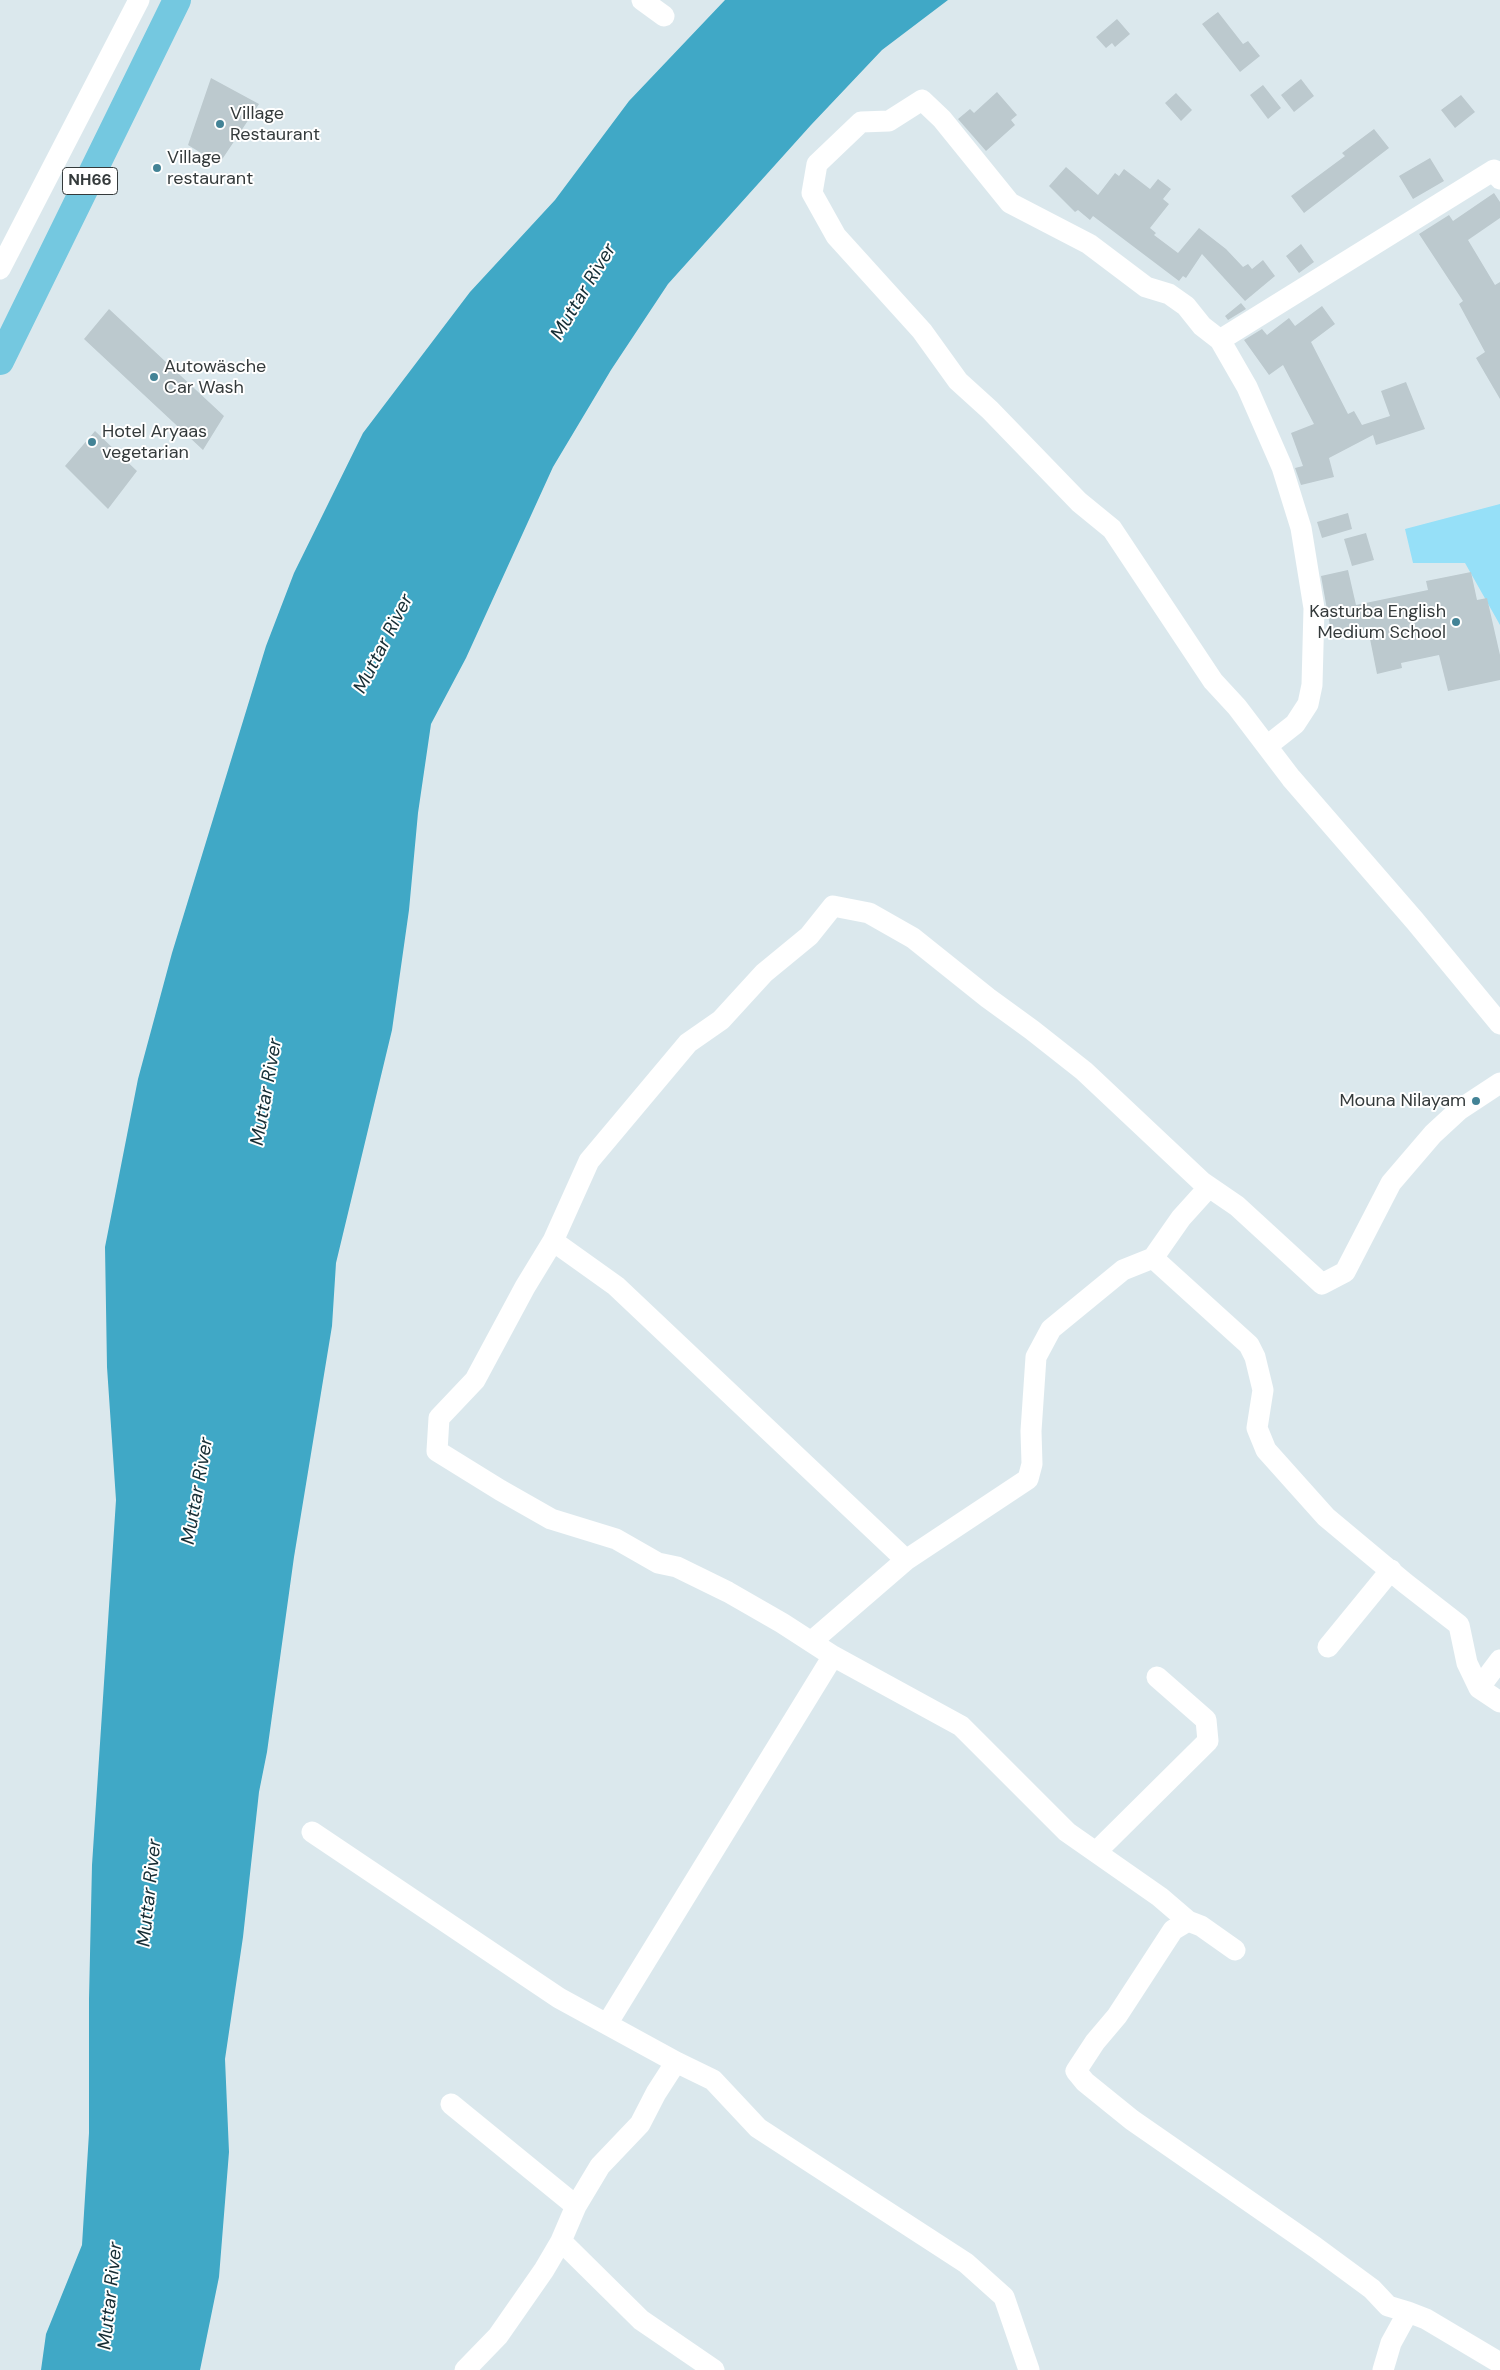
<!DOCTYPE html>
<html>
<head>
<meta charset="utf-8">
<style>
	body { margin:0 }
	canvas { display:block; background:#dbe8ed }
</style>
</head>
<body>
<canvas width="1500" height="2370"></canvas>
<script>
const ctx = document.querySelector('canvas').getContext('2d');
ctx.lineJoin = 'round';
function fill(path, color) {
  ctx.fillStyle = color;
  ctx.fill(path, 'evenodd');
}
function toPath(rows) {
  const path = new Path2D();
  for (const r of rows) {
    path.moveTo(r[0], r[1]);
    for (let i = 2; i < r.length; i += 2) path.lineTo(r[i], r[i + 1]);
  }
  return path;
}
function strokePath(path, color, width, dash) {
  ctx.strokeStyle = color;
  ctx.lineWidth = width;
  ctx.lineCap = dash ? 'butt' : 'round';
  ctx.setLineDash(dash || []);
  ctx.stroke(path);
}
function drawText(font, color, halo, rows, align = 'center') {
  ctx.font = font + ' "DM Sans",sans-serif';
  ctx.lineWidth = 4;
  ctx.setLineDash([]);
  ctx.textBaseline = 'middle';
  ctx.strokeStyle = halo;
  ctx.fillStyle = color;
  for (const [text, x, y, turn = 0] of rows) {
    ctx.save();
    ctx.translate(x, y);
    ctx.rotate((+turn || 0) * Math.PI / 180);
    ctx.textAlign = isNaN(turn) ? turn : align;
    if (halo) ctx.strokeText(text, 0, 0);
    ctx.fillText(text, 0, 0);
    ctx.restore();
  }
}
fill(toPath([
	[1500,504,1500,625,1465,563,1413,563,1405,529]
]), '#96e0f8');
fill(toPath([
	[725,0,948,0,882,50,811,125,668,284,611,370,553,467,466,658,431,724,418,813,409,910,392,1030,336,1263,332,1326,294,1557,267,1752,259,1792,243,1937,225,2059,229,2152,219,2277,200,2370,41,2370,46,2334,82,2245,89,2133,89,1999,92,1865,116,1500,107,1367,105,1247,138,1079,172,953,266,646,294,573,363,433,470,292,555,200,629,101]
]), '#40a8c6');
fill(toPath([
	[1218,12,1243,44,1248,41,1260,56,1240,72,1202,24],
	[1117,19,1130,34,1115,47,1112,43,1106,48,1096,37],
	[211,78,259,104,219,164,188,145],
	[1301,79,1314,96,1294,112,1281,95],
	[1263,85,1281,108,1268,119,1250,95],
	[997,92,1017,115,1011,120,1015,125,986,151,958,119,970,109,974,113],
	[1176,93,1192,110,1181,121,1165,103],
	[1461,95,1475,112,1455,128,1441,110],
	[1374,129,1389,148,1304,213,1291,196,1345,156,1342,153],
	[1430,158,1444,181,1413,199,1399,176],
	[1066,167,1098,195,1115,173,1119,176,1124,169,1150,189,1158,179,1171,189,1163,199,1169,204,1150,228,1156,233,1154,235,1178,253,1199,228,1226,249,1243,267,1248,264,1252,269,1263,260,1275,276,1245,301,1202,254,1186,278,1183,276,1179,281,1093,216,1090,220,1078,210,1075,212,1049,186],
	[1494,193,1500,202,1500,218,1468,240,1495,285,1500,282,1500,399,1476,358,1485,352,1459,304,1463,301,1419,234,1449,215,1453,221],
	[1301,244,1314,262,1299,273,1286,256],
	[1241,303,1246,309,1228,320,1225,316],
	[1322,306,1335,324,1311,342,1348,414,1354,411,1362,425,1390,416,1381,391,1406,382,1425,429,1376,445,1373,435,1329,458,1334,477,1301,485,1295,468,1303,466,1291,433,1314,424,1283,365,1269,375,1244,340,1262,329,1267,335,1289,318,1295,326],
	[109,309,224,416,203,450,84,339],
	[95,431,137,471,108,509,65,466],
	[1348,513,1352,529,1322,538,1317,522],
	[1366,533,1374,560,1352,566,1344,539],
	[1348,570,1356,605,1428,590,1426,581,1471,572,1477,600,1487,598,1500,655,1500,680,1448,691,1439,655,1401,663,1402,668,1377,674,1368,629,1332,637,1321,576]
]), '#bcc9ce');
strokePath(toPath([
	[642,0,664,16],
	[0,269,139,0],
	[1220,340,1202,326,1186,306,1169,294,1146,287,1089,244,1010,203,942,119,922,100,889,121,861,122,817,164,812,193,836,236,922,331,958,381,990,410,1079,502,1112,529,1213,681,1237,707,1291,778,1415,921,1500,1024],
	[1267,746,1295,724,1308,704,1312,685,1314,608,1301,528,1282,467,1247,387,1220,340,1494,170,1500,179],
	[553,1241,616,1286,906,1560],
	[1153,1258,1249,1345,1255,1357,1263,1390,1257,1428,1266,1450,1326,1517,1405,1583,1459,1625,1467,1663,1479,1688,1500,1702],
	[811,1642,906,1560,1028,1479,1032,1464,1031,1431,1036,1357,1051,1329,1123,1270,1153,1258,1181,1218,1209,1187],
	[1328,1647,1391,1570],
	[1479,1688,1500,1660],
	[312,1832,559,1998,676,2062],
	[1096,1852,1208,1741,1206,1720,1157,1677],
	[1188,1921,1160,1897,1067,1832,961,1726,833,1656,782,1623,728,1592,677,1567,658,1563,616,1539,551,1519,500,1490,437,1451,439,1418,475,1380,525,1287,553,1241,589,1161,688,1043,721,1020,764,973,809,936,833,906,869,913,913,938,988,998,1032,1030,1084,1071,1202,1182,1237,1206,1322,1284,1345,1272,1391,1183,1433,1134,1459,1110,1500,1083],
	[1235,1950,1201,1926,1188,1921,1173,1930,1117,2016,1095,2042,1076,2071,1085,2082,1132,2120,1315,2247,1372,2289,1388,2306,1408,2312,1391,2343,1383,2370],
	[607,2024,833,1656],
	[451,2104,576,2206],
	[561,2241,641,2320,714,2370],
	[1408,2312,1426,2319,1500,2363],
	[465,2370,498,2336,544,2270,561,2241,576,2206,600,2166,640,2124,656,2093,676,2062,713,2080,758,2128,966,2263,1004,2297,1029,2370]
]), '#fff', 21);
strokePath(toPath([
	[0,361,177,0]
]), '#74c8e0', 28);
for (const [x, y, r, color] of [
	[220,124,5,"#438396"],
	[157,168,5,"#438396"],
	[154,377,5,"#438396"],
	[92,442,5,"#438396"],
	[1456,622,5,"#438396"],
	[1476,1101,5,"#438396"]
]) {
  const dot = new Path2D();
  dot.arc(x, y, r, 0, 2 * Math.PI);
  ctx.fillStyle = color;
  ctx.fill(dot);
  strokePath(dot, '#fff', 2);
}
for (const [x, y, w] of [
	[90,181,55]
]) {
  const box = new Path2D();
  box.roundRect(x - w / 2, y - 13.5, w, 27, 4);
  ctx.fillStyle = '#fff';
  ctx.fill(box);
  strokePath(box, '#343a3b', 1);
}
drawText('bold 16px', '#343a3b', null, [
	["NH66",90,181]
]);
drawText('18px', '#343a3b', '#fff', [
	["Village",230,114],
	["Restaurant",230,135],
	["Village",167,158],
	["restaurant",167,179],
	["Autowäsche",164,367],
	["Car Wash",164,388],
	["Hotel Aryaas",102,432],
	["vegetarian",102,453],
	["Kasturba English",1446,612,"right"],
	["Medium School",1446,633,"right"],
	["Mouna Nilayam",1466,1101,"right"]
], 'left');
drawText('italic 19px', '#162d34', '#fff', [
	["Muttar River",584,292,-59],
	["Muttar River",384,644,-63],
	["Muttar River",267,1092,-80],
	["Muttar River",198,1491,-80],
	["Muttar River",150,1893,-84],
	["Muttar River",111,2296,-84]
]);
</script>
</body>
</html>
